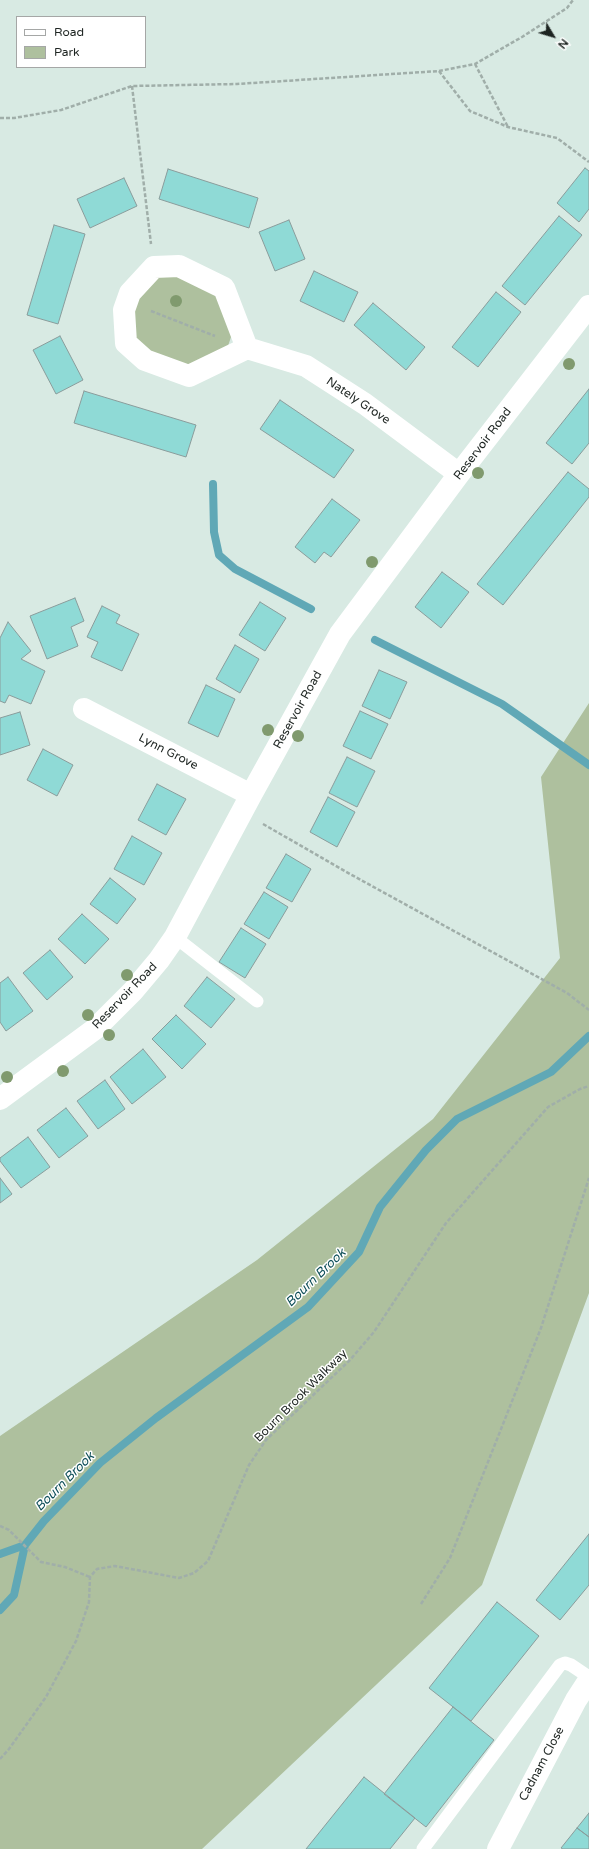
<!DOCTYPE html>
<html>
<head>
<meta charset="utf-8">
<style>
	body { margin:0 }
	#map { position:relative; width:589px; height:1849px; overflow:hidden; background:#d8eae3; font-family:"Varela Round",sans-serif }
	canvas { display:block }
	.legend { position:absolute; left:16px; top:16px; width:130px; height:52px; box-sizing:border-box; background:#fff; border:1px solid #a5a7a6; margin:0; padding:5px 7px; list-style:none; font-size:12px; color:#1d2421 }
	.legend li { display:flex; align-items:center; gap:8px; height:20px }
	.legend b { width:20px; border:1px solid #a5a7a6 }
	.north { position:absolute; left:533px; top:16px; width:40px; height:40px; -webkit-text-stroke:3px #fff; paint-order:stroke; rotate:128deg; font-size:11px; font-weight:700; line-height:16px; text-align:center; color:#1d2421 }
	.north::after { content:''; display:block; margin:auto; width:14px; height:18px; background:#1d2421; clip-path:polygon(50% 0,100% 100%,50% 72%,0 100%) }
</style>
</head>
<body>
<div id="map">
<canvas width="589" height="1849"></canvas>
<ul class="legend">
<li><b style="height:5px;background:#fff"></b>Road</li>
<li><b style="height:11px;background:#aec09e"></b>Park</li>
</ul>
<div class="north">N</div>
</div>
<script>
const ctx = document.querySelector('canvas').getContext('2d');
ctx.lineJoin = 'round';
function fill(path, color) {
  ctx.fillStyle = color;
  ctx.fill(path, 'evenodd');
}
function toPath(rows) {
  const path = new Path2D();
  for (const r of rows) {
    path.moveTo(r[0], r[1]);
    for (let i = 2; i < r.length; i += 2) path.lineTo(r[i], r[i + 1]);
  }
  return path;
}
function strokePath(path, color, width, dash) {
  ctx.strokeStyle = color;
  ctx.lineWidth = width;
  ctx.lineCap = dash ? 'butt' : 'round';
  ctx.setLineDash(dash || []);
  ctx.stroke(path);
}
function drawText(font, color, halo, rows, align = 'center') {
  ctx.font = font + ' "Varela Round",sans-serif';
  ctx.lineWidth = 3;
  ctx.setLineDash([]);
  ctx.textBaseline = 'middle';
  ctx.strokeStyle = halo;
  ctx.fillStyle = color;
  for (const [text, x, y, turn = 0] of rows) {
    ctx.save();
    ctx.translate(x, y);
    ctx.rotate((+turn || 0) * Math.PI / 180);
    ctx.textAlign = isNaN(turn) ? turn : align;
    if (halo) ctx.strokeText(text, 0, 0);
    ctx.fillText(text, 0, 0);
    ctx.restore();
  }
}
fill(toPath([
	[156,277,178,277,217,296,232,334,227,349,190,366,150,353,135,337,133,313,138,298],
	[589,703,589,1293,482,1585,202,1849,0,1849,0,1436,257,1260,433,1119,560,958,541,777]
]), '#aec09e');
strokePath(toPath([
	[213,484,214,532,219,555,235,569,311,609],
	[375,640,502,704,589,765],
	[0,1554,25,1545],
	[0,1610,14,1595,25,1545,44,1521,100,1463,156,1418,308,1307,359,1252,380,1207,426,1150,457,1119,551,1072,589,1036]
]), '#60a8b6', 8);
const building = toPath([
	[585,168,589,171,589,209,579,222,557,203,585,168],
	[168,169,258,198,249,228,159,199,168,169],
	[124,178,137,206,90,228,77,199,124,178],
	[559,216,582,235,525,305,502,286,559,216],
	[289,220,305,259,275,271,259,232,289,220],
	[54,225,85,234,58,324,27,315,54,225],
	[314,271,358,292,344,322,300,301,314,271],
	[496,292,521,312,478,367,452,347,496,292],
	[373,303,425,347,406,370,354,325,373,303],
	[60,336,83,380,56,394,33,350,60,336],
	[589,389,589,443,572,464,546,443,589,389],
	[84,391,196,425,186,457,74,423,84,391],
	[280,400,354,450,334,478,260,429,280,400],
	[568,472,589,489,589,497,503,605,477,584,568,472],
	[332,499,360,520,331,557,324,552,315,563,295,547,332,499],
	[442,572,469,592,441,628,415,607,442,572],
	[75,598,84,621,71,627,78,646,47,659,30,616,75,598],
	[260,602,286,618,265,651,239,635,260,602],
	[102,606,120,615,116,623,139,634,122,671,91,657,98,642,87,637,102,606],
	[8,622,31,651,21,659,45,671,31,704,9,695,5,703,0,701,0,638,8,622],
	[235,645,259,659,240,693,216,679,235,645],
	[379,670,407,682,390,719,362,706,379,670],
	[206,685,235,699,218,737,188,723,206,685],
	[360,711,388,724,371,759,343,746,360,711],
	[20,712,30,745,0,755,0,718,20,712],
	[43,749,73,765,57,796,27,780,43,749],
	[347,757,375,771,357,807,329,793,347,757],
	[157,784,186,799,166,835,138,820,157,784],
	[328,797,355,812,337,847,310,832,328,797],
	[132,836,162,853,144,885,114,869,132,836],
	[286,854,311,869,292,902,266,888,286,854],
	[110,878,136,899,117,924,90,904,110,878],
	[264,892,288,907,269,939,244,924,264,892],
	[82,914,109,939,85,964,58,939,82,914],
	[241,928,266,944,245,978,219,962,241,928],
	[50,950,73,977,47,1000,23,973,50,950],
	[8,977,33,1011,6,1031,0,1022,0,983,8,977],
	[207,977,235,999,211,1028,184,1006,207,977],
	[176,1015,206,1044,182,1069,152,1039,176,1015],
	[143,1049,166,1077,132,1104,110,1077,143,1049],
	[105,1080,125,1109,98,1129,77,1101,105,1080],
	[66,1108,88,1136,59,1158,37,1130,66,1108],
	[28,1137,50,1167,21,1188,0,1161,0,1158,28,1137],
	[0,1178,12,1194,0,1203,0,1178],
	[589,1534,589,1585,560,1620,536,1600,589,1534],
	[497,1602,539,1636,471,1721,429,1688,497,1602],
	[453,1707,494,1740,426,1827,384,1794,453,1707],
	[364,1777,415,1818,390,1849,306,1849,364,1777],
	[589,1813,589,1837,577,1828,589,1813],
	[577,1828,589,1837,589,1849,563,1849,561,1848,577,1828]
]);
fill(building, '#8fdad6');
strokePath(building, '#8a9c9b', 1);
strokePath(toPath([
	[475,64,508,127],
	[439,71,470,111,508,127,557,138,589,162],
	[132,86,151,244],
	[0,118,14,118,61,110,132,86,237,84,439,71,475,64,522,37,567,8,573,0],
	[151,311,215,336],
	[263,824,350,874,567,993,589,1010],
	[0,1526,9,1530,41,1562,65,1567,90,1577],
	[421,1604,450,1558,541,1328,589,1178],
	[0,1759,9,1749,46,1697,76,1641,89,1602,90,1577,97,1569,115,1566,179,1578,194,1573,208,1561,249,1465,266,1440,350,1360,374,1332,446,1223,548,1107,580,1089,589,1086]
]), '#a0aea9', 2.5, [4, 2]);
strokePath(toPath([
	[175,937,257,1001],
	[423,1849,560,1665,565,1663,571,1665,589,1677]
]), '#fff', 13);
strokePath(toPath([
	[179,266,224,288,247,348,189,376,145,360,126,343,124,310,130,293,154,267,179,266],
	[247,348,306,366,365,404,459,474],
	[84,709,251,795],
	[0,1099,95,1029,133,991,159,960,175,937,251,795,340,634,459,474,589,306],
	[498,1849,576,1700,589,1680]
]), '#fff', 22);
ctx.fillStyle = '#809a6e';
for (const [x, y] of [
	[176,301],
	[569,364],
	[478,473],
	[372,562],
	[268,730],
	[298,736],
	[127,975],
	[88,1015],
	[109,1035],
	[63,1071],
	[7,1077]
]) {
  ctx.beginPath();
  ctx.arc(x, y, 6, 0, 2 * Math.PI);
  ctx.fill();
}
drawText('12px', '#1d2421', '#fff', [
	["Nately Grove",358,401,34],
	["Reservoir Road",483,444,-53],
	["Reservoir Road",298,710,-61],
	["Lynn Grove",168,752,27],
	["Reservoir Road",125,996,-46],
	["Bourn Brook Walkway",301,1396,-45],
	["Cadnam Close",542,1764,-62]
]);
drawText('italic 13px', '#0d4e58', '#fff', [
	["Bourn Brook",316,1278,-44],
	["Bourn Brook",65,1482,-45]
]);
</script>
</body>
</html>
